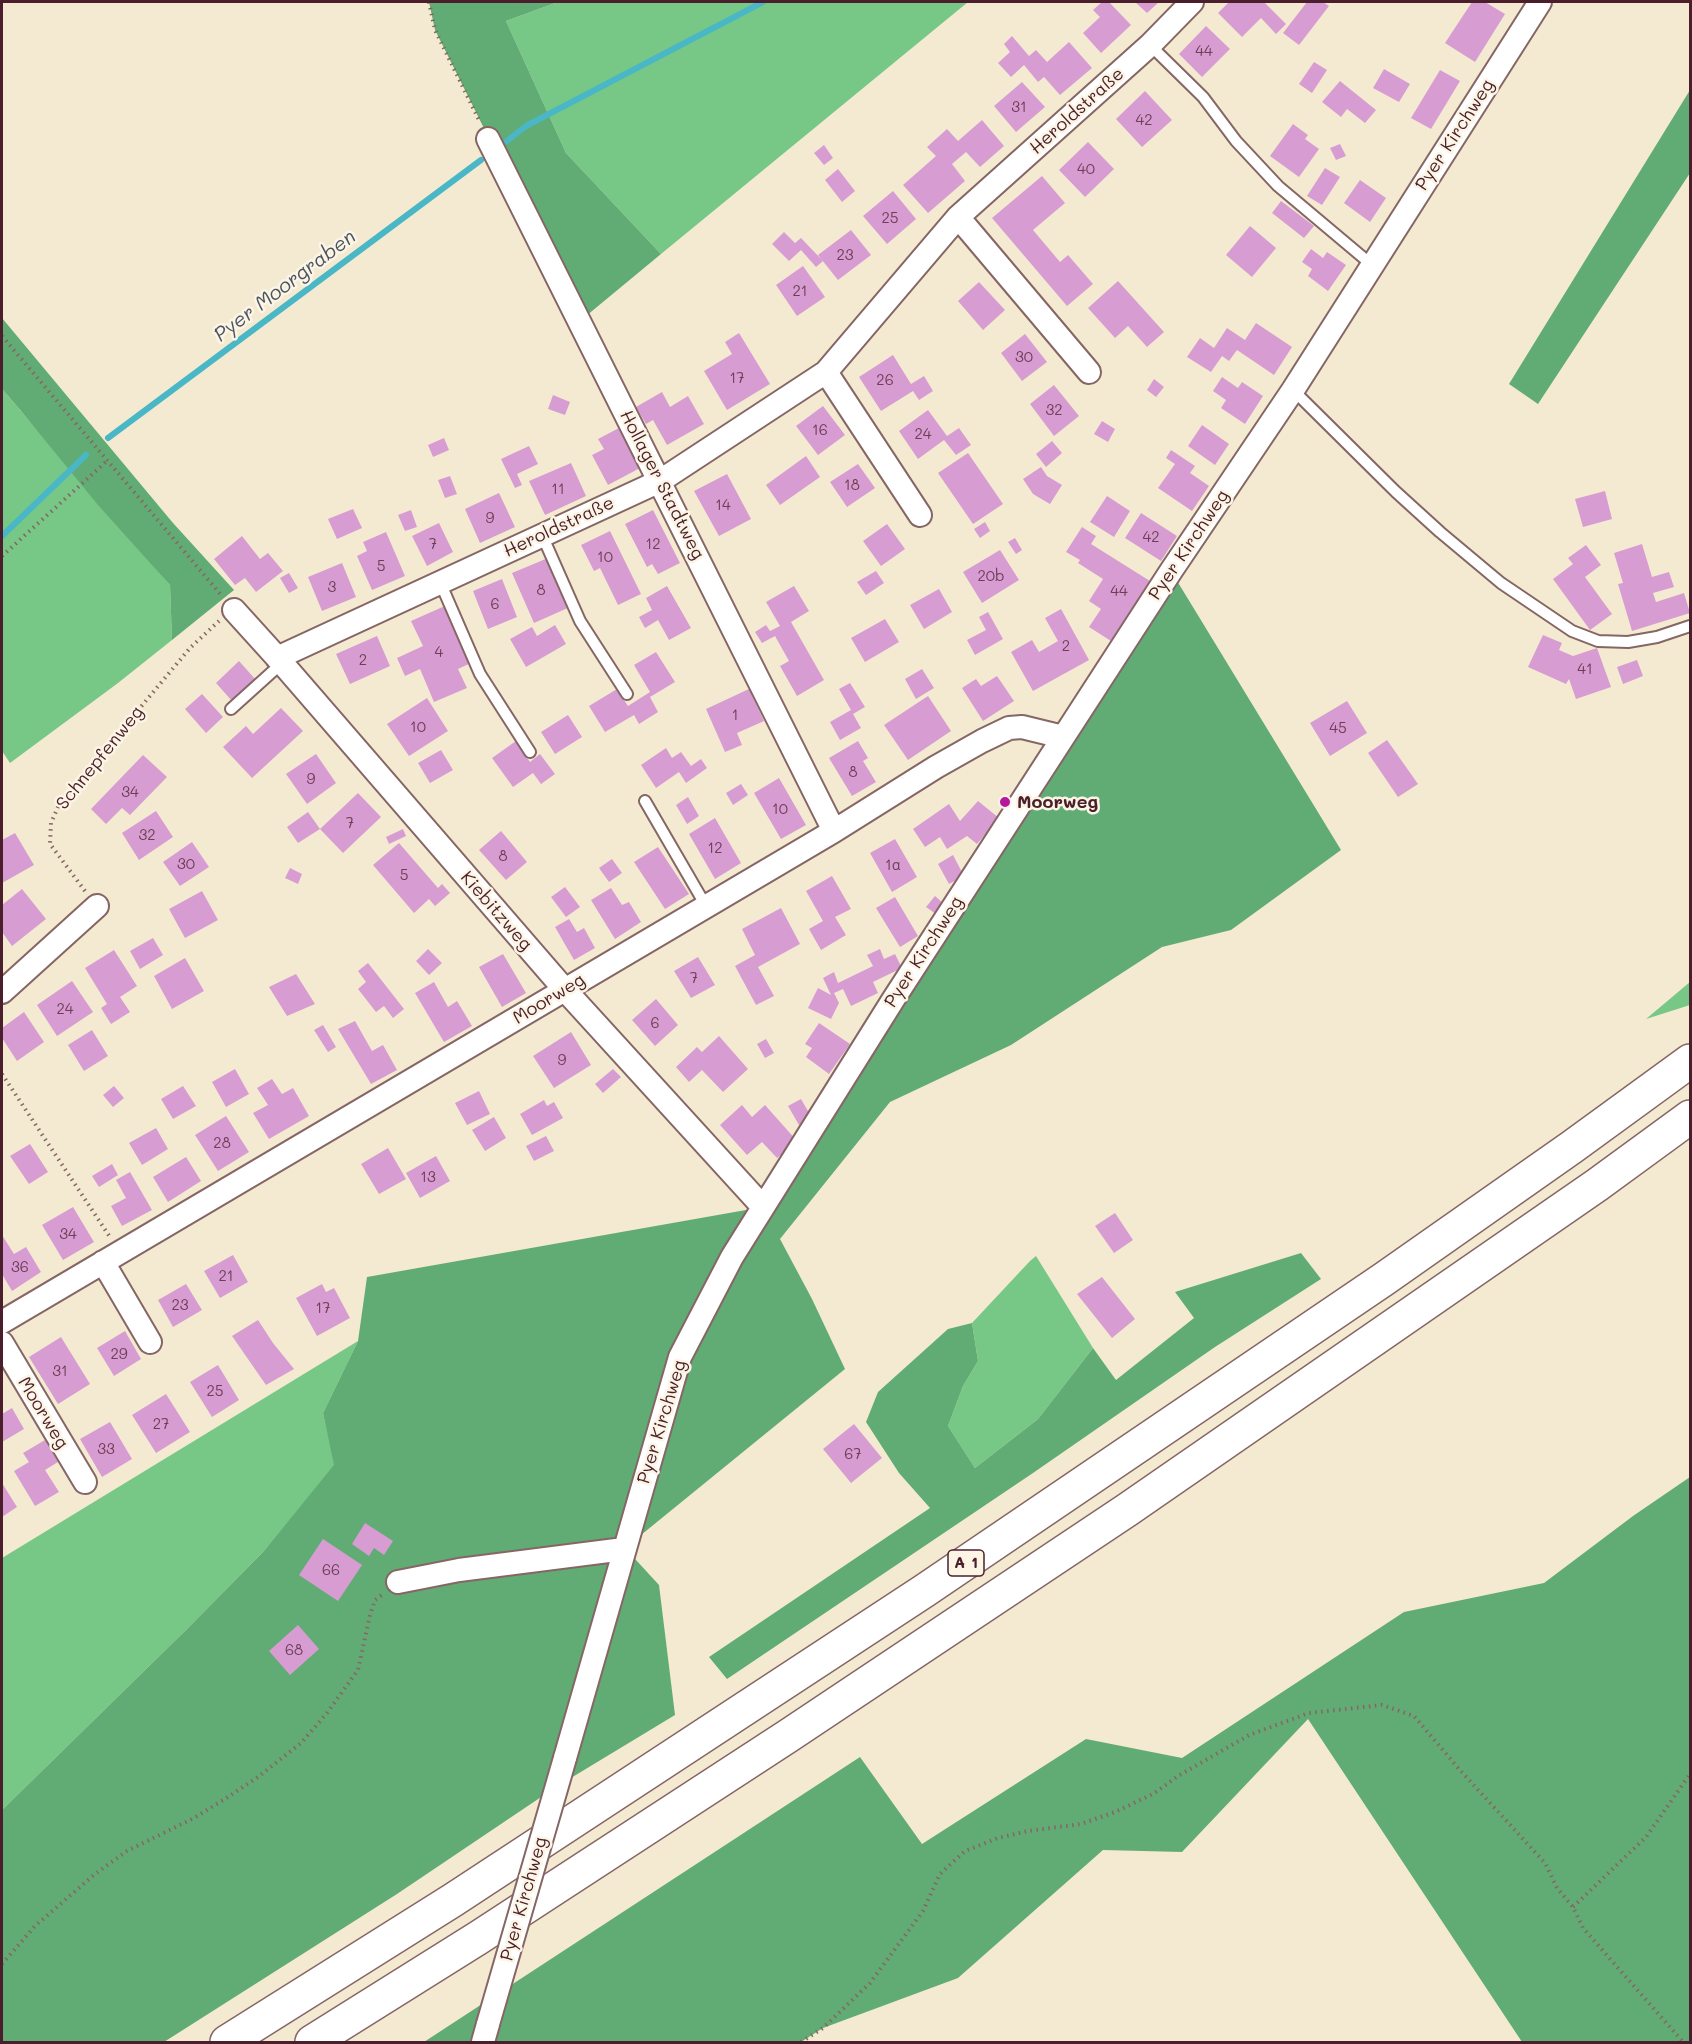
<!DOCTYPE html>
<html>
<head>
<meta charset="utf-8">
<style>
	body { margin:0 }
	#map { position:relative; width:1692px; height:2044px; overflow:hidden; background:#f4ead1; font-family:Mali,sans-serif }
	canvas { display:block }
	.frame { position:absolute; inset:0; border:3px solid #4a1f2b; pointer-events:none }
</style>
</head>
<body>
<div id="map">
<canvas width="1692" height="2044"></canvas>
<div class="frame"></div>
</div>
<script>
const ctx = document.querySelector('canvas').getContext('2d');
ctx.lineJoin = 'round';
function fill(path, color) {
  ctx.fillStyle = color;
  ctx.fill(path, 'evenodd');
}
function toPath(rows) {
  const path = new Path2D();
  for (const r of rows) {
    path.moveTo(r[0], r[1]);
    for (let i = 2; i < r.length; i += 2) path.lineTo(r[i], r[i + 1]);
  }
  return path;
}
function strokePath(path, color, width, dash) {
  ctx.strokeStyle = color;
  ctx.lineWidth = width;
  ctx.lineCap = dash ? 'butt' : 'round';
  ctx.setLineDash(dash || []);
  ctx.stroke(path);
}
function drawText(font, color, halo, rows, align = 'center') {
  ctx.font = font + ' Mali,sans-serif';
  ctx.lineWidth = 5;
  ctx.setLineDash([]);
  ctx.textBaseline = 'middle';
  ctx.strokeStyle = halo;
  ctx.fillStyle = color;
  for (const [text, x, y, turn = 0] of rows) {
    ctx.save();
    ctx.translate(x, y);
    ctx.rotate((+turn || 0) * Math.PI / 180);
    ctx.textAlign = isNaN(turn) ? turn : align;
    if (halo) ctx.strokeText(text, 0, 0);
    ctx.fillText(text, 0, 0);
    ctx.restore();
  }
}
fill(toPath([
	[558,2,968,2,661,254,566,153,506,21],
	[2,389,170,585,172,640,118,683,10,763,2,751],
	[1690,982,1690,1005,1646,1019],
	[1036,1256,1093,1348,1038,1419,975,1468,948,1426,963,1386,978,1361,972,1323,1030,1261],
	[358,1341,323,1413,335,1465,263,1552,186,1630,2,1810,2,1558]
]), '#77c787');
fill(toPath([
	[429,2,558,2,506,21,566,153,661,254,580,321,435,30],
	[1690,90,1690,173,1538,404,1509,384],
	[2,318,173,523,234,590,172,640,170,585,98,505,21,411,2,389],
	[1171,571,1341,850,1231,930,1162,947,1011,1045,890,1102,780,1239,812,1299,845,1369,625,1548,659,1585,675,1715,556,1787,397,1894,164,2042,2,2042,2,1810,186,1630,263,1552,334,1465,323,1413,358,1341,367,1277,763,1207],
	[1301,1253,1321,1279,1215,1347,1033,1473,727,1679,709,1657,930,1508,899,1473,866,1422,878,1392,948,1329,972,1323,978,1361,963,1386,948,1426,975,1468,1038,1419,1093,1348,1116,1380,1194,1318,1175,1292],
	[1690,1477,1690,2042,1522,2042,1308,1719,1182,1852,1103,1850,958,1978,823,2028,801,2042,424,2042,860,1757,922,1844,1086,1739,1182,1758,1404,1612,1544,1583,1633,1516]
]), '#61ac74');
strokePath(toPath([
	[507,141,526,126,763,2],
	[108,438,481,160],
	[2,536,86,455]
]), '#4ab7c6', 6);
fill(toPath([
	[1102,2,1109,2,1131,25,1101,53,1083,33,1100,17,1093,10],
	[1135,2,1159,2,1147,13],
	[1229,2,1264,2,1286,24,1276,34,1261,18,1242,37,1218,13],
	[1307,2,1323,2,1329,6,1299,45,1283,33],
	[1472,2,1485,2,1505,14,1475,62,1445,43],
	[1206,26,1230,49,1202,77,1179,54],
	[1012,36,1029,56,1036,50,1047,62,1069,42,1092,68,1060,95,1044,77,1038,82,1024,65,1011,77,998,63,1010,52,1004,44],
	[1314,62,1327,70,1312,93,1299,84],
	[1384,69,1410,84,1399,102,1373,88],
	[1440,70,1460,81,1431,129,1411,118],
	[1340,81,1376,110,1365,123,1347,109,1341,117,1322,102],
	[1022,82,1045,107,1016,132,994,106],
	[1145,91,1172,120,1142,147,1116,119],
	[982,120,1004,146,980,167,966,152,952,164,965,181,928,213,903,185,936,156,927,147,947,129,958,141],
	[1293,124,1308,135,1305,139,1319,149,1299,177,1270,156],
	[1088,142,1114,169,1085,197,1059,170],
	[1340,144,1346,156,1336,160,1330,148],
	[824,145,833,158,824,165,814,153],
	[1325,168,1340,177,1322,205,1307,196],
	[838,169,855,191,842,202,825,180],
	[1042,176,1065,203,1033,230,1060,262,1068,255,1093,284,1067,306,992,218],
	[1360,180,1386,198,1370,222,1344,203],
	[893,191,916,219,887,244,863,216],
	[1281,201,1314,226,1304,238,1272,213],
	[1250,226,1276,248,1252,277,1226,255],
	[851,230,871,255,838,280,818,255],
	[784,232,795,243,801,238,823,261,816,267,801,250,789,261,772,244],
	[1311,249,1323,258,1327,252,1346,265,1328,291,1308,276,1312,269,1302,262],
	[803,266,825,297,797,316,776,285],
	[1118,281,1164,332,1147,347,1128,326,1115,338,1088,308],
	[979,282,1005,310,983,330,958,301],
	[1256,323,1292,347,1274,375,1237,350,1229,361,1222,356,1211,372,1187,357,1200,338,1214,348,1227,328,1245,340],
	[739,333,770,384,727,410,704,371,732,354,725,342],
	[1025,334,1047,362,1022,381,1001,353],
	[893,355,911,384,924,376,933,391,919,400,913,391,881,411,859,377],
	[1222,377,1238,388,1242,382,1263,396,1245,424,1221,408,1226,400,1213,391],
	[1154,379,1164,387,1156,397,1147,390],
	[1054,385,1079,416,1054,436,1030,404],
	[662,392,670,407,688,396,704,424,667,445,653,420,646,424,636,407],
	[553,395,570,402,565,415,548,409],
	[823,406,845,435,818,455,796,426],
	[928,410,947,436,959,428,971,445,956,455,944,440,918,459,899,431],
	[1102,421,1115,429,1108,442,1094,434],
	[1202,425,1229,444,1215,465,1188,446],
	[619,428,640,468,608,485,592,455,604,449,598,439],
	[444,438,449,450,433,457,428,445],
	[1052,441,1062,453,1046,467,1036,454],
	[529,446,538,464,517,474,522,485,515,488,501,459],
	[1171,450,1195,466,1190,473,1209,486,1192,511,1158,488,1175,464,1166,458],
	[968,453,1003,504,973,524,938,473],
	[806,456,820,477,780,505,766,485],
	[571,463,586,496,545,515,529,481],
	[858,464,875,488,847,507,830,482],
	[1041,467,1047,476,1062,485,1050,504,1033,494,1023,479],
	[727,474,751,519,719,536,694,491],
	[450,476,457,494,445,498,438,480],
	[1605,491,1612,519,1583,527,1575,499],
	[499,493,515,527,480,543,465,509],
	[1107,496,1130,511,1114,537,1090,522],
	[353,509,362,528,337,539,328,519],
	[411,510,417,527,405,531,398,515],
	[653,510,680,563,658,574,652,564,647,567,625,524],
	[1141,513,1177,536,1161,561,1125,538],
	[985,522,990,531,980,538,974,529],
	[439,523,453,552,427,566,412,536],
	[887,524,905,549,881,566,863,541],
	[1082,527,1096,536,1091,544,1150,581,1111,641,1089,627,1101,609,1089,601,1103,579,1078,563,1080,560,1066,552],
	[610,531,641,594,618,605,600,568,594,571,581,545],
	[386,532,405,576,372,590,357,556,367,551,363,542],
	[242,536,260,559,268,553,283,571,256,592,245,578,235,585,214,559],
	[1015,538,1022,550,1016,554,1008,542],
	[1642,544,1652,577,1669,572,1674,587,1653,593,1656,602,1684,593,1690,613,1632,631,1618,584,1623,583,1614,553],
	[1586,545,1601,565,1585,577,1612,614,1590,630,1553,579,1573,564,1568,558],
	[1000,550,1019,580,982,603,963,572],
	[548,558,570,607,534,623,512,573],
	[342,563,356,597,322,611,308,577],
	[876,571,884,583,866,595,857,582],
	[289,573,298,588,289,593,280,578],
	[502,579,517,617,488,629,473,591],
	[667,586,691,628,669,640,658,620,645,628,639,617,652,610,646,598],
	[794,586,809,611,791,622,824,680,797,696,780,666,789,661,775,636,762,643,755,632,766,625,770,631,780,626,766,602],
	[939,589,952,612,924,629,910,605],
	[447,605,473,662,458,669,467,688,434,702,420,669,405,676,397,658,423,646,411,621],
	[1061,609,1089,660,1033,691,1011,652,1032,640,1039,652,1058,641,1045,618],
	[988,612,1003,639,975,655,967,640,986,630,979,617],
	[885,619,899,642,865,662,851,638],
	[555,625,566,644,526,667,510,639,532,627,537,636],
	[1543,635,1562,643,1559,650,1573,656,1597,648,1611,687,1576,699,1569,679,1566,684,1528,667],
	[377,636,390,666,350,684,336,654],
	[656,652,675,682,650,697,658,712,639,724,634,715,605,732,589,706,617,689,628,706,650,692,634,665],
	[1637,660,1643,676,1623,684,1617,667],
	[239,661,256,680,232,701,216,683],
	[922,669,934,688,916,699,905,679],
	[997,676,1014,701,983,721,962,688,976,679,981,686],
	[850,683,865,707,853,714,861,728,840,740,830,722,851,710,839,689],
	[749,689,764,721,737,733,742,745,725,752,706,709],
	[202,694,223,717,206,733,185,709],
	[928,696,951,731,908,760,884,725],
	[427,698,448,731,409,756,387,724],
	[1347,701,1367,733,1330,756,1310,723],
	[281,708,303,731,252,778,223,747,246,726,253,734],
	[568,715,582,737,555,754,541,732],
	[1387,740,1418,784,1398,797,1368,753],
	[516,741,530,762,540,754,555,774,541,784,533,773,513,787,492,758],
	[858,741,868,758,863,761,876,782,852,796,829,758],
	[666,748,672,758,681,752,691,766,701,759,707,768,686,783,679,772,656,788,641,765],
	[441,750,453,770,430,783,418,763],
	[316,754,336,783,307,804,286,774],
	[143,755,167,777,130,815,122,808,106,824,91,809],
	[779,778,806,825,781,839,754,793],
	[741,784,748,795,733,805,726,793],
	[358,793,381,817,343,853,320,829],
	[688,797,699,816,687,824,676,805],
	[978,801,999,818,977,844,967,836,947,849,940,837,925,847,913,829,949,804,960,821],
	[156,811,173,837,139,860,122,833],
	[308,812,320,829,298,843,287,827],
	[715,818,741,863,715,879,689,834],
	[403,829,406,836,389,844,386,837],
	[501,831,527,862,506,880,479,850],
	[15,833,34,865,2,883,2,840],
	[895,839,917,877,892,892,870,853],
	[192,842,209,867,180,886,163,862],
	[399,843,438,888,442,884,450,893,435,906,429,899,414,913,373,865],
	[658,847,689,894,665,909,634,862],
	[953,855,964,876,949,884,938,864],
	[612,859,622,873,609,882,599,868],
	[290,868,302,874,298,884,285,878],
	[832,876,851,909,835,917,846,935,821,950,809,929,823,921,806,891],
	[565,887,580,907,566,917,551,897],
	[611,888,622,905,629,902,641,922,615,939,591,900],
	[22,889,46,919,12,946,2,932,2,905],
	[202,891,218,920,185,938,169,909],
	[935,896,944,904,936,914,926,907],
	[895,897,918,936,900,947,876,908],
	[781,908,800,944,758,967,774,996,756,1005,735,966,755,955,742,929],
	[569,919,577,932,584,928,595,948,574,960,555,927],
	[153,938,163,955,140,969,130,951],
	[428,949,442,963,429,975,416,961],
	[880,949,884,959,895,954,902,968,873,982,878,993,851,1006,843,989,834,993,839,1003,831,1019,808,1008,818,988,831,995,823,978,834,972,838,983,873,966,867,955],
	[114,950,137,986,120,997,130,1012,111,1024,101,1008,107,1004,85,968],
	[503,954,526,993,502,1007,479,967],
	[698,957,715,985,691,998,674,971],
	[185,958,204,991,172,1009,154,976],
	[368,963,404,1009,393,1018,384,1006,376,1012,358,989,366,982,358,971],
	[296,974,315,1004,287,1016,269,987],
	[72,981,93,1012,57,1036,37,1005],
	[434,982,448,1007,457,1001,472,1026,444,1042,415,993],
	[656,999,678,1025,655,1046,632,1020],
	[24,1012,44,1042,17,1061,2,1038,2,1028],
	[355,1021,372,1051,383,1045,397,1070,371,1084,338,1029],
	[819,1023,850,1044,829,1074,806,1057,812,1048,805,1044],
	[323,1025,336,1047,328,1052,314,1030],
	[92,1030,108,1056,84,1071,68,1045],
	[571,1032,591,1065,554,1088,533,1056],
	[719,1036,748,1069,723,1092,702,1070,689,1082,676,1067,697,1047,702,1052],
	[766,1039,774,1053,765,1058,757,1044],
	[235,1069,249,1094,226,1107,212,1082],
	[613,1069,621,1077,603,1093,595,1084],
	[272,1079,282,1094,293,1088,309,1116,269,1139,253,1113,268,1105,257,1088],
	[114,1086,124,1098,113,1107,103,1095],
	[183,1086,196,1106,173,1119,161,1099],
	[479,1091,490,1114,467,1125,455,1103],
	[801,1099,812,1118,799,1125,788,1106],
	[544,1100,547,1106,554,1102,563,1118,532,1135,520,1114],
	[742,1105,752,1117,765,1105,797,1141,777,1158,762,1142,747,1155,720,1125],
	[226,1116,249,1152,218,1171,195,1135],
	[494,1117,506,1138,485,1151,472,1130],
	[156,1128,168,1149,142,1165,129,1143],
	[546,1136,554,1151,534,1161,526,1146],
	[30,1144,48,1172,29,1184,10,1156],
	[388,1148,406,1179,379,1194,361,1164],
	[436,1156,450,1181,420,1198,406,1173],
	[186,1157,201,1181,168,1202,153,1177],
	[112,1164,118,1175,99,1187,92,1176],
	[130,1172,152,1210,122,1226,111,1206,126,1198,116,1180],
	[73,1207,94,1242,63,1260,42,1225],
	[1115,1213,1133,1240,1114,1253,1095,1226],
	[2,1235,14,1254,26,1247,41,1272,12,1291,2,1274],
	[233,1255,248,1282,220,1298,204,1271],
	[1102,1277,1135,1319,1112,1338,1077,1294],
	[186,1284,202,1310,173,1327,158,1300],
	[322,1284,326,1292,334,1288,350,1318,317,1336,296,1298],
	[258,1320,273,1343,294,1369,266,1385,232,1336],
	[125,1331,141,1359,114,1376,97,1348],
	[61,1337,90,1384,58,1404,29,1357],
	[218,1365,239,1400,212,1417,190,1382],
	[166,1394,190,1432,156,1453,132,1415],
	[12,1408,24,1429,2,1442,2,1414],
	[110,1422,132,1459,102,1477,80,1439],
	[854,1424,882,1458,851,1483,823,1449],
	[45,1440,58,1462,45,1470,59,1492,35,1506,14,1471,29,1462,23,1453],
	[2,1483,17,1507,2,1517],
	[365,1523,393,1541,384,1555,374,1548,369,1556,352,1544],
	[323,1539,362,1565,338,1601,299,1575],
	[298,1625,319,1649,290,1675,269,1651]
]), '#d79dd2');
const lane = toPath([
	[1150,45,1203,97,1236,141,1278,186,1372,265],
	[1293,390,1396,492,1440,532,1501,583,1572,631,1598,641,1628,642,1657,637,1690,626],
	[542,535,580,621,627,694],
	[440,582,480,674,530,752],
	[231,709,282,663],
	[645,801,706,906]
]);
const street = toPath([
	[488,139,834,831],
	[958,217,1089,372],
	[826,372,920,515],
	[234,610,282,663,565,990,763,1207],
	[277,658,660,481,826,372,958,217,1150,45,1192,2],
	[2,992,97,906],
	[103,1262,150,1342],
	[2,1322,834,831,936,767,982,741,1009,728,1022,727,1063,737],
	[2,1343,85,1482],
	[398,1582,459,1570,624,1549],
	[565,1758,680,1357,732,1257,893,1000,1171,571,1293,390,1540,2],
	[483,2042,488,2024]
]);
const highway = toPath([
	[227,2042,453,1900,924,1591,1384,1279,1572,1147,1690,1061],
	[312,2042,478,1938,788,1736,1127,1510,1597,1185,1690,1117]
]);
strokePath(lane, '#866665', 14);
strokePath(street, '#866665', 26);
strokePath(highway, '#866665', 36);
strokePath(toPath([
	[429,2,435,30,480,122],
	[2,336,222,596],
	[2,556,108,460],
	[85,891,50,844,51,823,59,805,190,648,219,621],
	[2,1074,110,1237],
	[1573,1907,1646,1837,1690,1774],
	[2,1964,35,1926,95,1874,127,1851,194,1818,228,1797,258,1777,301,1743,327,1713,358,1670,370,1615,375,1600,383,1594],
	[801,2042,823,2028,870,1983,923,1911,940,1874,965,1851,998,1838,1028,1831,1081,1824,1115,1812,1153,1794,1178,1776,1249,1735,1309,1713,1382,1705,1414,1716,1459,1769,1545,1863,1557,1888,1573,1907,1583,1928,1683,2042]
]), '#866665', 4, [1.5, 4.5]);
strokePath(lane, '#fff', 10);
strokePath(street, '#fff', 22);
strokePath(highway, '#fff', 33);
const streetBridge = toPath([
	[488,2024,565,1758]
]);
strokePath(streetBridge, '#866665', 26, []);
strokePath(streetBridge, '#fff', 22);
for (const [x, y, r, color] of [
	[1005,802,6,"#b5179e"]
]) {
  const dot = new Path2D();
  dot.arc(x, y, r, 0, 2 * Math.PI);
  ctx.fillStyle = color;
  ctx.fill(dot);
  strokePath(dot, '#fcf5e5', 2);
}
drawText('15px', '#6d3e55', null, [
	["44",1204,51],
	["31",1019,107],
	["42",1144,120],
	["40",1086,169],
	["25",890,218],
	["23",845,255],
	["21",800,291],
	["30",1024,357],
	["17",737,378],
	["26",885,380],
	["32",1054,410],
	["16",820,430],
	["24",923,434],
	["18",852,485],
	["11",558,489],
	["14",723,505],
	["9",490,518],
	["42",1151,537],
	["7",433,544],
	["12",653,544],
	["10",605,557],
	["5",381,566],
	["20b",991,576],
	["3",332,587],
	["8",541,590],
	["44",1119,591],
	["6",495,604],
	["2",1066,646],
	["4",439,652],
	["2",363,660],
	["41",1585,669],
	["1",735,715],
	["10",418,727],
	["45",1338,728],
	["8",853,772],
	["9",311,779],
	["34",130,792],
	["10",780,809],
	["7",350,823],
	["32",147,835],
	["12",715,848],
	["8",503,856],
	["30",186,864],
	["1a",893,865],
	["5",404,875],
	["7",694,978],
	["24",65,1009],
	["6",655,1023],
	["9",562,1060],
	["28",222,1143],
	["13",428,1177],
	["34",68,1234],
	["36",20,1267],
	["21",226,1276],
	["23",180,1305],
	["17",323,1308],
	["29",119,1354],
	["31",60,1371],
	["25",215,1391],
	["27",161,1424],
	["33",106,1449],
	["67",853,1454],
	["66",331,1570],
	["68",294,1650]
]);
for (const [x, y, w] of [
	[966,1563,36]
]) {
  const box = new Path2D();
  box.roundRect(x - w / 2, y - 13, w, 26, 4.5);
  ctx.fillStyle = '#fcf5e5';
  ctx.fill(box);
  strokePath(box, '#4a1f2b', 1.5);
}
drawText('bold 16px', '#4a1f2b', null, [
	["A 1",966,1563]
]);
drawText('18px', '#4a1f2b', '#fcf5e5', [
	["Heroldstraße",1077,111,-42],
	["Pyer Kirchweg",1455,135,-57],
	["Hollager Stadtweg",662,485,63],
	["Heroldstraße",559,527,-25],
	["Pyer Kirchweg",1189,545,-56],
	["Schnepfenweg",100,758,-51],
	["Kiebitzweg",496,911,49],
	["Pyer Kirchweg",924,952,-57],
	["Moorweg",549,999,-31],
	["Moorweg",43,1413,59],
	["Pyer Kirchweg",662,1422,-73],
	["Pyer Kirchweg",524,1899,-74]
]);
drawText('bold 18px', '#4a1f2b', '#fcf5e5', [
	["Moorweg",1017,802]
], 'left');
drawText('italic 20px', '#4a5461', '#fcf5e5', [
	["Pyer Moorgraben",285,286,-37]
]);
</script>
</body>
</html>
